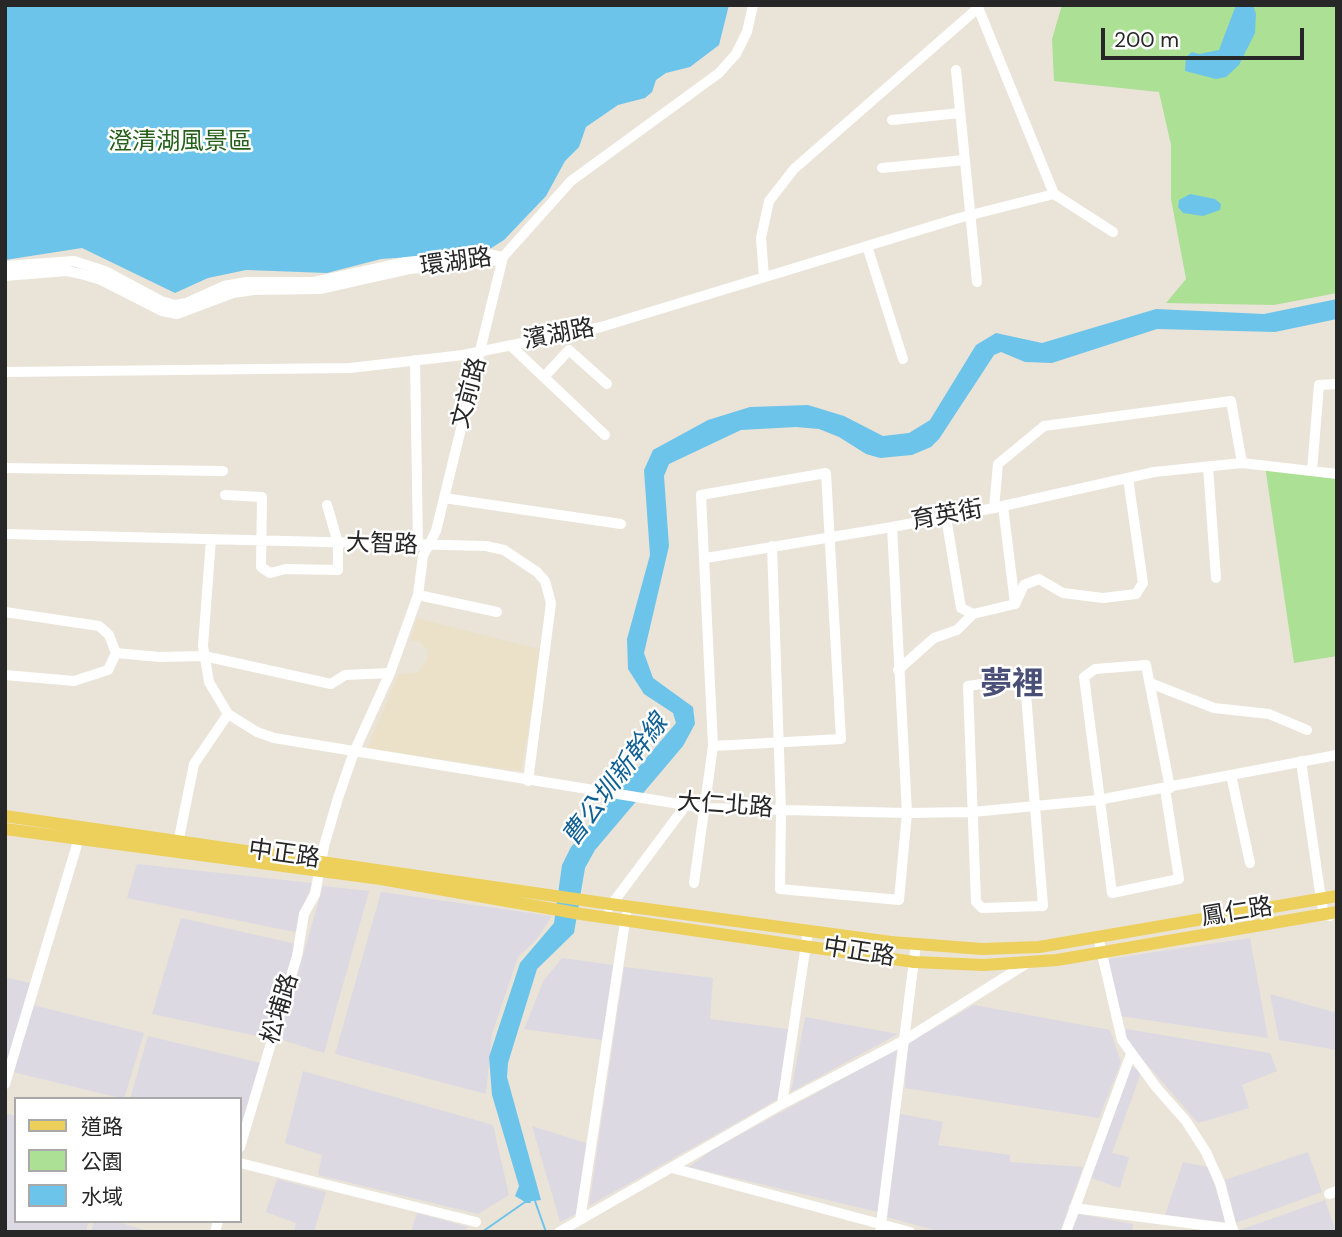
<!DOCTYPE html>
<html>
<head>
<meta charset="utf-8">
<style>
	body { margin:0 }
	#map { position:relative; width:1342px; height:1237px; overflow:hidden; background:#eae3d8; font-family:"DM Sans","Noto Sans TC",sans-serif }
	canvas { display:block }
	.frame { position:absolute; inset:0; border:7px solid #272727; pointer-events:none }
	.legend { position:absolute; left:14px; top:1097px; width:228px; height:126px; box-sizing:border-box; background:#fff; border:2px solid #a9a9a9; margin:0; padding:9px 12px; list-style:none; font-size:21px; color:#272727 }
	.legend li { display:flex; align-items:center; gap:14px; height:35px }
	.legend b { width:35px; border:2px solid #a9a9a9 }
	.scale { position:absolute; left:1101px; top:28px; width:203px; height:32px; box-sizing:border-box; border:4px solid #272727; border-top:0; padding-left:9px; font-size:21px; line-height:24px; white-space:nowrap; color:#272727; -webkit-text-stroke:5px #fff; paint-order:stroke }
</style>
</head>
<body>
<div id="map">
<canvas width="1342" height="1237"></canvas>
<div class="frame"></div>
<ul class="legend">
<li><b style="height:9px;background:#ecd05b"></b>道路</li>
<li><b style="height:19px;background:#abe095"></b>公園</li>
<li><b style="height:19px;background:#6dc4ea"></b>水域</li>
</ul>
<div class="scale">200 m</div>
</div>
<script>
const ctx = document.querySelector('canvas').getContext('2d');
ctx.lineJoin = 'round';
function fill(path, color) {
  ctx.fillStyle = color;
  ctx.fill(path, 'evenodd');
}
function toPath(rows) {
  const path = new Path2D();
  for (const r of rows) {
    path.moveTo(r[0], r[1]);
    for (let i = 2; i < r.length; i += 2) path.lineTo(r[i], r[i + 1]);
  }
  return path;
}
function strokePath(path, color, width, dash) {
  ctx.strokeStyle = color;
  ctx.lineWidth = width;
  ctx.lineCap = dash ? 'butt' : 'round';
  ctx.setLineDash(dash || []);
  ctx.stroke(path);
}
function drawText(font, color, halo, rows, align = 'center') {
  ctx.font = font + ' "DM Sans","Noto Sans TC",sans-serif';
  ctx.lineWidth = 5;
  ctx.setLineDash([]);
  ctx.textBaseline = 'middle';
  ctx.strokeStyle = halo;
  ctx.fillStyle = color;
  for (const [text, x, y, turn = 0] of rows) {
    ctx.save();
    ctx.translate(x, y);
    ctx.rotate((+turn || 0) * Math.PI / 180);
    ctx.textAlign = isNaN(turn) ? turn : align;
    if (halo) ctx.strokeText(text, 0, 0);
    ctx.fillText(text, 0, 0);
    ctx.restore();
  }
}
fill(toPath([
	[137,864,312,883,295,932,127,898],
	[323,886,369,891,324,1053,279,1039],
	[381,892,552,916,536,940,518,957,492,1034,486,1094,335,1054],
	[181,918,296,944,267,1038,152,1014],
	[1250,938,1268,1038,1120,1016,1108,959],
	[562,958,613,965,602,1040,524,1029,544,980],
	[624,967,713,978,710,1019,788,1029,780,1098,589,1206],
	[5,977,30,983,5,1069],
	[1270,994,1337,1013,1337,1050,1279,1040],
	[33,1005,144,1033,124,1099,13,1072],
	[974,1005,1110,1030,1121,1062,1099,1118,905,1088,907,1044],
	[805,1017,898,1034,791,1092],
	[1126,1029,1270,1053,1277,1071,1242,1085,1249,1108,1198,1123,1137,1053,1125,1037],
	[148,1036,261,1063,240,1132,240,1099,130,1099],
	[897,1049,878,1212,689,1167,712,1150],
	[1130,1065,1141,1073,1112,1153,1129,1157,1120,1188,1091,1178],
	[303,1071,493,1125,509,1195,478,1214,318,1175,322,1155,285,1143],
	[5,1113,16,1116,16,1221,89,1221,86,1232,5,1232],
	[900,1114,943,1122,938,1145,1010,1155,1010,1162,1083,1167,1060,1232,941,1232,887,1217],
	[532,1126,589,1144,580,1212,560,1222],
	[1308,1152,1322,1192,1236,1223,1225,1180],
	[1183,1162,1208,1167,1224,1212,1224,1222,1165,1215],
	[277,1179,326,1192,314,1232,294,1232,296,1223,266,1212],
	[1325,1200,1336,1232,1237,1232,1237,1231],
	[417,1213,468,1227,463,1232,411,1232],
	[1079,1214,1133,1224,1132,1232,1071,1232],
	[94,1221,115,1221,150,1232,91,1232]
]), '#dcd9e2');
fill(toPath([
	[417,618,542,650,521,771,367,749,398,675,418,672,428,659,427,649,419,641,410,641]
]), '#ebe1c8');
fill(toPath([
	[1062,5,1337,5,1337,293,1274,305,1166,303,1186,279,1171,199,1171,145,1159,92,1054,81,1052,39],
	[1265,466,1337,474,1337,656,1294,663]
]), '#abe095');
fill(toPath([
	[5,5,729,5,719,45,690,67,666,73,656,80,652,92,645,98,618,105,586,127,579,147,565,161,546,196,504,240,485,252,381,259,327,273,246,270,208,278,175,293,82,248,5,260],
	[1236,5,1253,5,1256,14,1255,33,1239,65,1226,77,1216,79,1185,71,1186,57,1192,52,1199,54,1219,50],
	[1190,194,1215,199,1221,204,1220,210,1203,216,1183,213,1178,207,1179,200],
	[1337,299,1337,319,1275,332,1157,329,1052,363,1025,362,1001,352,994,355,939,439,931,447,912,455,880,458,866,454,839,437,819,429,796,427,741,430,669,464,664,476,669,546,644,653,653,678,693,707,695,724,683,746,595,850,585,868,574,933,537,969,508,1063,507,1077,541,1200,525,1202,515,1196,519,1186,492,1095,489,1057,520,963,554,923,562,865,571,847,676,723,673,713,644,694,628,669,627,639,650,555,644,470,653,450,708,420,750,407,808,405,844,416,883,436,909,433,930,420,976,345,996,333,1042,343,1156,309,1264,314]
]), '#6dc4ea');
strokePath(toPath([
	[535,1201,546,1232],
	[482,1232,525,1202,530,1202]
]), '#6dc4ea', 2);
strokePath(toPath([
	[977,5,1054,194,1113,232],
	[956,70,977,282],
	[892,120,960,113],
	[882,168,965,160],
	[867,246,903,359],
	[5,266,74,261,105,271,161,301,175,305,186,303,224,286,246,282,314,282,406,262,490,254,503,257],
	[5,276,67,271,81,274,101,280,162,311,177,314,233,293,254,290,320,289,409,269,486,263,503,258],
	[764,277,761,238,769,201,794,169,978,8],
	[510,345,605,435],
	[415,360,418,546],
	[5,372,350,368,463,355,601,327,959,218,1054,194],
	[544,377,569,350,607,384],
	[1208,467,1216,578],
	[5,468,223,471],
	[1312,471,1319,385,1337,384],
	[225,495,262,497,261,567,270,573,286,569,338,570,338,543,327,505],
	[444,498,621,524],
	[994,508,998,464,1044,426,1231,401,1242,463],
	[946,517,961,608,973,614,1015,604,1003,506],
	[5,534,486,546,504,550,537,572,545,581,551,603,528,781],
	[211,539,203,646,209,682,228,714,257,732,274,738,704,808,907,813,972,812,1098,800,1337,755],
	[772,546,781,810,780,889,899,900,907,813,892,527,994,508,1154,472,1242,463,1337,474],
	[706,558,892,527],
	[418,595,497,612],
	[1015,604,1024,585,1039,579,1063,593,1103,598,1136,594,1143,583,1128,478],
	[5,612,99,626,109,635,116,653,160,657,204,656,331,684,345,675,390,673],
	[898,670,934,638,957,630,973,614],
	[5,675,74,681,108,670,116,653],
	[1001,681,1025,682,1043,906,982,908,976,902,968,686,1001,681],
	[1150,683,1214,708,1269,714,1307,730],
	[1301,761,1321,899,1324,914,1330,916],
	[1231,775,1250,863],
	[1165,789,1179,879,1112,893,1084,677,1095,669,1146,665,1170,788],
	[177,848,194,764,228,714],
	[694,883,713,746,701,495,826,473,841,739,713,746],
	[609,908,686,805],
	[1098,937,1122,1040,1156,1087,1186,1121,1206,1152,1220,1183,1233,1232],
	[5,1084,79,838],
	[782,1104,808,931],
	[240,1147,297,956,304,914,315,894,324,846,338,798,354,752,390,673,418,595,423,556,436,531,503,257,571,181,719,73,736,54,747,32,753,5],
	[240,1163,476,1222],
	[672,1168,910,1232],
	[1329,1194,1337,1191],
	[1074,1208,1233,1229],
	[580,1220,626,915],
	[215,1232,218,1221],
	[559,1232,782,1104,903,1041,1029,962],
	[880,1232,916,944],
	[1066,1232,1131,1054]
]), '#fff', 10);
strokePath(toPath([
	[5,816,610,904,891,942,982,949,1039,947,1337,896],
	[5,829,381,879,581,914,914,962,984,965,1057,960,1337,912]
]), '#ecd05b', 12);
drawText('24px', '#26601b', '#fff', [
	["澄清湖風景區",180,143]
]);
drawText('24px', '#272727', '#fff', [
	["環湖路",456,263,-8],
	["濱湖路",559,335,-11],
	["文前路",470,393,-75],
	["育英街",947,516,-10],
	["大智路",382,545,2],
	["大仁北路",725,806,4],
	["中正路",284,855,8],
	["鳳仁路",1237,913,-9],
	["中正路",859,953,9],
	["松埔路",281,1009,-73]
]);
drawText('italic 26px', '#106092', '#fff', [
	["曹公圳新幹線",616,781,-53]
]);
drawText('bold 32px', '#494f76', '#fff', [
	["夢裡",1012,686]
]);
</script>
</body>
</html>
